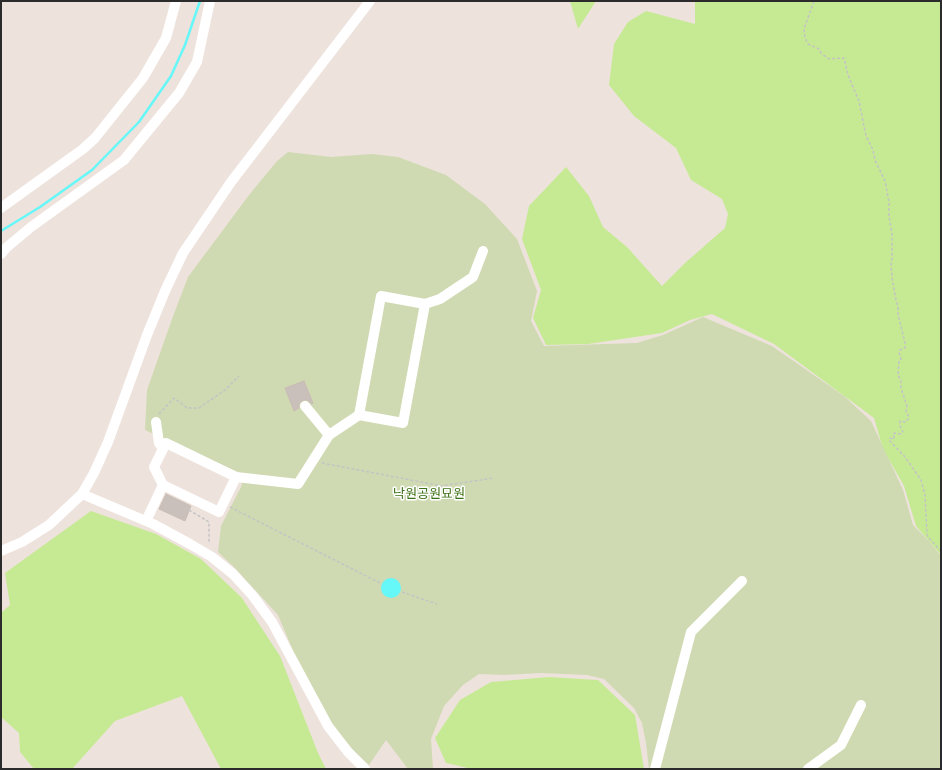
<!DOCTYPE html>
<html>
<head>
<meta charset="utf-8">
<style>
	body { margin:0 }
	#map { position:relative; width:942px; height:770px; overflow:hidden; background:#eee2dc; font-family:Karla,sans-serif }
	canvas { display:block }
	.frame { position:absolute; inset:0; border:2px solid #2b2b2b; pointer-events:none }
</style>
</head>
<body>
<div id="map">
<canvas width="942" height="770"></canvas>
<div class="frame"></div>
</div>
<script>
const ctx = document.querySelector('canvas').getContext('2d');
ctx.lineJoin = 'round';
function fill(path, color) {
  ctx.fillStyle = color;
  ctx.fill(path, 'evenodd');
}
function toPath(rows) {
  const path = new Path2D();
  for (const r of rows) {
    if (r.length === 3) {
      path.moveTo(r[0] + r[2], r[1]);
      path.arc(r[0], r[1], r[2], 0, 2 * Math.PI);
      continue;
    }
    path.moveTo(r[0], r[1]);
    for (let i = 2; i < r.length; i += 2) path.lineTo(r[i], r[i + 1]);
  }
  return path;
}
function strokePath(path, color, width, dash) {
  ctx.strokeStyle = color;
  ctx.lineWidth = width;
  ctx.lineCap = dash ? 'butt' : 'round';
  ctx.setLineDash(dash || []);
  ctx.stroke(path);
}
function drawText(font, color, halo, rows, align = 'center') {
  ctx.font = font + ' Karla,"Noto Sans KR",sans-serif';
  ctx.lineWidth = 3;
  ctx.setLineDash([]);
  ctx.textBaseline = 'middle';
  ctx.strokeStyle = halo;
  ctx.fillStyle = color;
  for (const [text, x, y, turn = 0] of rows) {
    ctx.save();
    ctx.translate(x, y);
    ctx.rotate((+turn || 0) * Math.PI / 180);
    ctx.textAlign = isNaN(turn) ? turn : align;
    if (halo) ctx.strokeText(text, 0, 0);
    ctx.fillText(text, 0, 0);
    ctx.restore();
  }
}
fill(toPath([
	[570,1,596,1,578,29],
	[695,1,941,1,941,555,916,526,904,486,883,449,874,418,774,344,712,314,690,320,662,333,588,344,546,345,533,318,541,290,522,239,529,206,566,167,589,196,603,227,627,247,662,286,685,263,725,228,728,214,722,199,691,180,676,148,634,116,609,85,614,44,628,22,646,11,695,24],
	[91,511,156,534,201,559,242,598,280,656,318,753,326,769,221,769,182,696,115,721,72,769,34,769,20,752,19,733,1,717,1,613,10,605,5,573],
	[549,677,598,680,635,715,644,769,472,769,446,763,435,738,460,700,491,682]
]), '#c6ea94');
fill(toPath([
	[288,152,331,157,372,154,398,157,446,175,485,204,517,239,537,291,531,321,544,346,637,343,663,335,703,317,772,346,844,396,871,421,903,490,913,525,929,541,941,556,941,769,649,769,646,743,642,723,634,708,604,679,587,675,541,673,503,675,479,674,463,685,444,706,431,739,433,769,408,769,386,740,369,765,354,751,333,726,294,653,278,615,235,568,218,552,221,526,242,485,240,473,145,430,147,390,172,319,188,277,249,195,277,161]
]), '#cfdab2');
fill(toPath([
	[391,588,10]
]), '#66f7f9');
strokePath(toPath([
	[1,231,40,207,92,170,139,122,171,76,185,45,200,1]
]), '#66f7f9', 2.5);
const building = toPath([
	[304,381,313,403,312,404,307,400,304,400,299,403,299,408,294,411,285,388,304,381],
	[166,494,191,506,185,521,159,509,166,494]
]);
fill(building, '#c9c0bb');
strokePath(building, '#cabdb5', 1);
strokePath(toPath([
	[814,1,804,29,805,38,808,44,819,49,821,53,829,59,844,58,848,75,859,101,866,136,873,150,875,160,885,181,889,202,889,216,892,234,892,259,891,262,892,278,896,300,898,307,898,314,905,343,905,348,900,350,899,352,901,359,899,360,898,375,901,381,901,388,907,406,906,412,909,417,906,422,900,421,900,426,903,432,901,434,895,433,893,434,894,437,894,439,890,438,890,441,905,457,921,480,925,495,927,534,928,537,941,551],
	[159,414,174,398,187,408,199,408,225,390,239,376],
	[322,463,442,486,493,478],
	[230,507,380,583],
	[189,510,209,522,209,542],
	[402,592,437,604]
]), '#c4c4c4', 1.5, [3, 2]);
strokePath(toPath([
	[1,208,83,149,95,138,143,78,166,38,176,1],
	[1,254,6,248,31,227,124,160,179,93,197,62,210,1],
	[425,304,403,423,359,415,381,296,425,304,440,299,473,277,483,251],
	[305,406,329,435],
	[156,422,159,443,163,449],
	[236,477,219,512,163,485,154,467,166,443,236,477,298,484,329,435,359,415],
	[82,494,153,524,190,544,212,557,233,574,253,596,272,622,328,726,348,752,365,769],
	[146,521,163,485],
	[1,551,22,542,49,525,82,494,94,473,108,442,147,335,165,291,183,253,231,182,370,1],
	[655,769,691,632,742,581],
	[808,769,841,745,861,705]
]), '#fff', 10);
drawText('13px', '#3e7014', '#fff', [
	["낙원공원묘원",429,494]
]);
</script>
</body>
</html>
